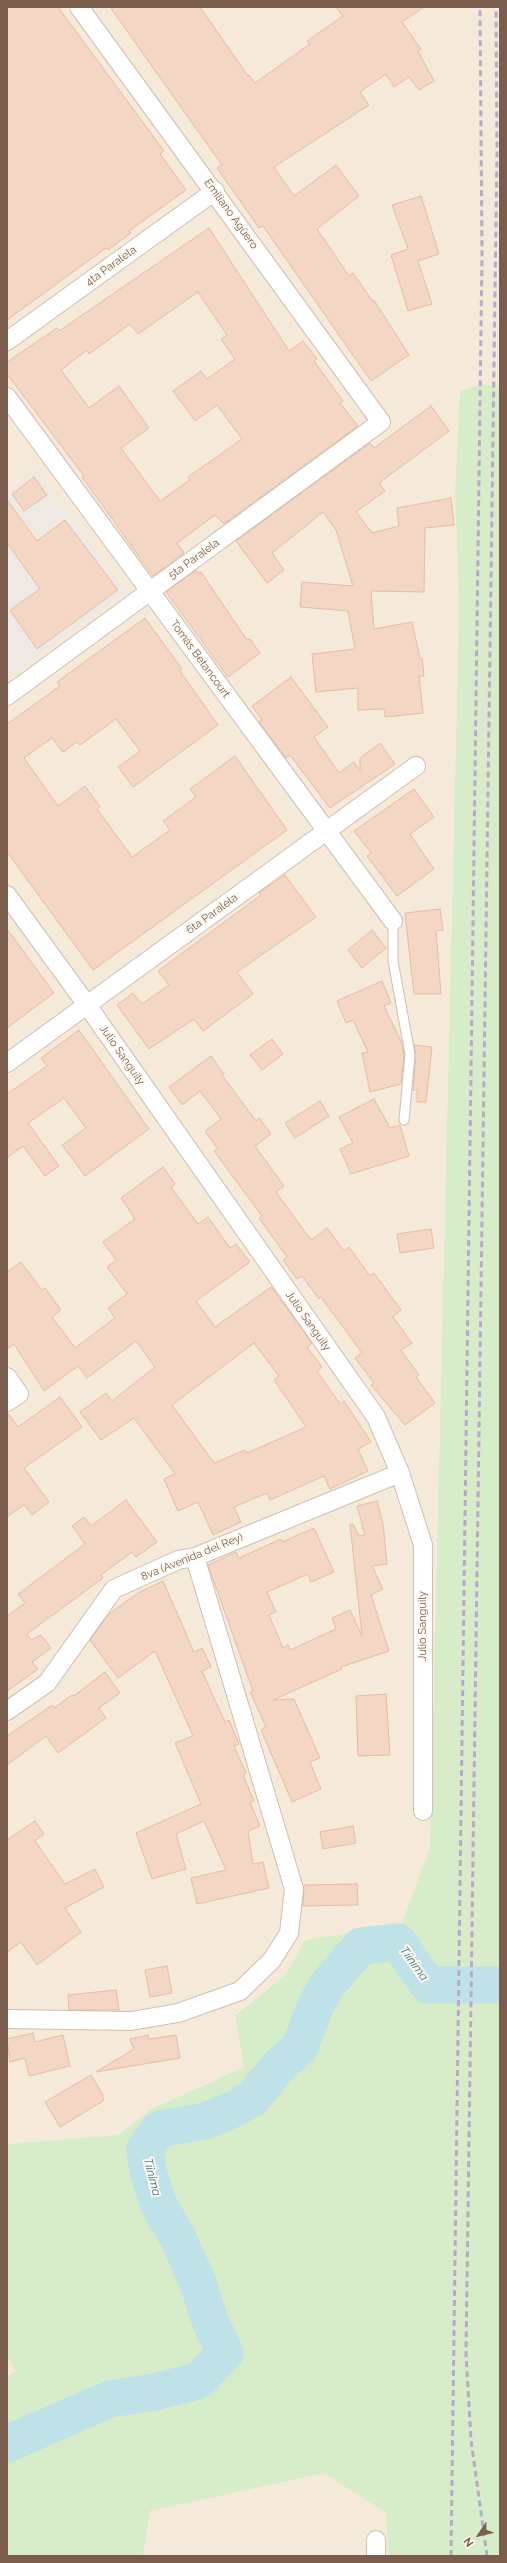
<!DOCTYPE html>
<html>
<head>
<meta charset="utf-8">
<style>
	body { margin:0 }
	#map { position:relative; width:507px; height:2563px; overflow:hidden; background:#fdf6eb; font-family:Raleway,sans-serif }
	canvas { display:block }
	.frame { position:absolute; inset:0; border:8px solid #7a5d4d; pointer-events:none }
	.north { position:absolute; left:459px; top:2515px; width:40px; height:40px; -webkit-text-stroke:3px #fffaf2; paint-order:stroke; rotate:235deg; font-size:11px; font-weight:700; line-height:16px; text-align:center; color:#7a5d4d }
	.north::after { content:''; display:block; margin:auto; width:14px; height:18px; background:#7a5d4d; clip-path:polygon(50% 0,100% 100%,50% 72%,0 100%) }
</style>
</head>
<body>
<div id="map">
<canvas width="507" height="2563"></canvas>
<div class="frame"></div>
<div class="north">N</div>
</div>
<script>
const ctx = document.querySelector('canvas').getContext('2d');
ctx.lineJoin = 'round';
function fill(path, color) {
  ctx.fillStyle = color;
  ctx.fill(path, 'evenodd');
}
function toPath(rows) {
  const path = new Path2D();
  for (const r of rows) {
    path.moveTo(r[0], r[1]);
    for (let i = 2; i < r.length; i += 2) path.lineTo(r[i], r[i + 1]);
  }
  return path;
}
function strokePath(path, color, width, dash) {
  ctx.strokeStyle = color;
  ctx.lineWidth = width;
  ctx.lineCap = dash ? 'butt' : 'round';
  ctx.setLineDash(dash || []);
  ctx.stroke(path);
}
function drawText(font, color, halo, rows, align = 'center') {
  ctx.font = font + ' Raleway,sans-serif';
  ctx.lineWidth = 4;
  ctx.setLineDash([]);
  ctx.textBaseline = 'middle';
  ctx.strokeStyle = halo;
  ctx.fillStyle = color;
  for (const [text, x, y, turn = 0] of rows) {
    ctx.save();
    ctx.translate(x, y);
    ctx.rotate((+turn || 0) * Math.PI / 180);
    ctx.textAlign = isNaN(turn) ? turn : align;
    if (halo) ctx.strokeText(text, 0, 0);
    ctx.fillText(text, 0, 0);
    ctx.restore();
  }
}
fill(toPath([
	[7,7,500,7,500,387,483,384,460,391,455,490,459,608,430,1847,401,1925,305,1940,285,1975,235,2014,244,2067,151,2109,118,2135,7,2144],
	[7,2358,16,2371,7,2376],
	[324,2472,386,2513,388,2556,143,2556,150,2511]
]), '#f5e9d9');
fill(toPath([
	[36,470,126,592,7,678,7,491]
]), '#efe9e4');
fill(toPath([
	[483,384,500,387,500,2556,388,2556,386,2513,324,2473,150,2511,143,2556,7,2556,7,2376,16,2371,7,2358,7,2144,118,2135,151,2109,244,2067,235,2015,285,1975,305,1940,401,1925,430,1847,459,608,455,490,460,391]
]), '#d7ecc9');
strokePath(toPath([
	[7,2444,110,2399,154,2392,198,2381,225,2353,210,2321,198,2283,178,2238,158,2203,148,2171,145,2149,159,2129,205,2121,234,2109,253,2098,276,2069,300,2047,315,2007,327,1985,361,1946,398,1942,428,1985,500,1985]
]), '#bfe1e8', 37);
const building = toPath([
	[7,7,58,7,164,151,160,154,186,190,129,231,131,233,108,250,106,248,7,320,7,7],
	[110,7,200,7,248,76,249,75,255,83,310,44,307,41,343,16,336,7,424,7,402,22,421,49,418,51,434,81,419,90,409,77,394,87,386,74,360,92,369,105,274,167,294,196,336,165,359,196,317,229,349,276,353,273,373,302,374,300,409,355,371,381,263,226,259,228,217,168,222,165,110,7],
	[421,196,439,254,418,261,432,304,408,311,391,255,408,249,392,205,421,196],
	[209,228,289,351,303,341,317,359,314,361,343,401,340,403,358,426,224,524,215,515,177,543,184,553,153,576,82,477,84,476,7,374,7,362,57,328,59,331,209,228],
	[198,292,227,335,221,339,235,359,207,379,201,371,173,391,195,421,217,405,242,439,188,477,190,480,160,501,121,448,149,428,119,386,89,408,61,370,87,350,89,354,130,324,138,334,198,292],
	[431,406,449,431,379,483,385,491,356,512,372,533,399,526,397,508,451,498,454,525,425,528,424,592,371,591,374,629,412,622,420,658,422,658,424,676,419,676,423,713,385,717,384,709,358,710,358,688,316,692,312,654,355,649,348,611,300,607,302,582,353,586,336,530,323,512,272,553,284,570,267,583,236,541,370,443,374,448,431,406],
	[34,477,47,495,24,511,12,494,34,477],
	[7,500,37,541,65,520,118,590,37,649,10,610,40,589,7,543,7,500],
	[196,570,198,573,201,572,247,640,250,639,260,653,228,677,166,592,196,570],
	[145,618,182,669,180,671,218,725,133,787,118,767,140,751,116,719,80,745,77,742,63,752,52,738,24,758,58,806,85,786,100,807,97,809,132,857,170,830,163,821,196,797,190,789,235,756,287,830,93,970,7,852,7,724,60,686,57,682,145,618],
	[291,677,328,727,314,737,339,773,354,762,360,771,360,758,380,743,395,764,330,808,290,755,286,758,259,722,262,720,252,706,291,677],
	[414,789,434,817,410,834,434,869,397,896,367,856,371,853,354,831,414,789],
	[285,875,316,917,237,972,253,994,203,1031,194,1019,149,1049,117,1005,133,993,142,1004,169,985,158,971,261,895,259,893,285,875],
	[440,909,443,930,436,931,441,994,414,994,405,913,440,909],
	[7,929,54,993,7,1028,7,929],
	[372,930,386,948,362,968,348,950,372,930],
	[382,981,391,1003,384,1006,402,1043,404,1054,401,1084,370,1092,362,1053,368,1052,353,1020,346,1023,337,1001,382,981],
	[79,1030,149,1129,85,1176,62,1145,86,1128,64,1098,28,1123,59,1166,45,1176,23,1146,7,1158,7,1094,47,1066,41,1058,79,1030],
	[272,1039,283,1054,262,1070,250,1055,272,1039],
	[414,1045,432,1047,426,1102,417,1102,417,1090,413,1090,416,1055,414,1045],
	[211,1056,224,1074,222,1075,256,1121,259,1118,271,1134,255,1146,284,1186,276,1192,311,1240,327,1228,344,1251,349,1247,370,1276,374,1273,401,1310,393,1317,412,1343,401,1350,419,1375,416,1377,435,1403,405,1425,371,1385,374,1383,355,1358,362,1353,321,1297,319,1299,302,1276,297,1279,283,1260,287,1257,259,1218,262,1216,214,1151,218,1149,205,1131,221,1119,200,1091,182,1105,169,1087,211,1056],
	[374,1099,390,1128,400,1125,409,1156,351,1174,340,1149,353,1143,339,1117,374,1099],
	[320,1101,329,1116,295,1138,285,1123,320,1101],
	[163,1167,175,1184,171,1187,198,1224,208,1217,230,1248,236,1244,250,1262,196,1301,215,1327,271,1287,312,1343,307,1347,322,1367,317,1371,340,1404,344,1401,371,1442,358,1449,368,1471,330,1489,324,1476,270,1500,267,1493,234,1507,241,1522,213,1535,198,1502,178,1511,164,1479,175,1474,134,1418,101,1440,80,1412,106,1393,112,1401,155,1367,136,1341,87,1378,78,1366,44,1391,14,1344,7,1349,7,1272,21,1262,42,1290,45,1288,61,1310,52,1317,75,1348,115,1318,108,1308,127,1294,107,1267,116,1260,103,1242,135,1219,121,1198,163,1167],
	[254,1343,279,1376,274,1380,306,1427,247,1453,245,1450,214,1463,172,1405,254,1343],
	[431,1229,434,1248,400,1253,397,1234,431,1229],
	[60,1397,82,1427,24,1468,49,1502,32,1515,24,1505,7,1517,7,1412,18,1427,60,1397],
	[126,1500,157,1542,136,1557,132,1552,101,1575,103,1578,27,1634,31,1640,41,1635,51,1648,32,1662,38,1669,7,1691,7,1616,25,1603,18,1594,85,1544,72,1526,84,1517,91,1526,126,1500],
	[377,1501,383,1524,387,1564,372,1566,383,1589,371,1595,389,1651,341,1667,342,1669,273,1700,294,1699,320,1758,310,1762,321,1789,292,1802,261,1730,266,1727,250,1692,253,1691,208,1565,236,1552,239,1558,281,1539,282,1542,314,1528,334,1572,311,1582,308,1574,267,1592,276,1612,269,1615,283,1648,288,1645,290,1650,336,1629,332,1618,350,1610,362,1636,350,1524,353,1524,359,1536,365,1535,357,1506,377,1501],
	[163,1581,194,1652,202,1648,211,1667,202,1671,225,1722,229,1720,239,1744,234,1746,246,1773,243,1775,254,1801,250,1802,260,1826,248,1831,253,1864,263,1862,269,1888,197,1904,191,1878,226,1870,204,1821,176,1834,186,1869,152,1879,136,1833,201,1804,175,1743,193,1736,155,1651,118,1678,90,1640,109,1614,138,1593,163,1581],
	[105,1672,120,1693,99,1708,106,1718,58,1753,46,1736,7,1765,7,1736,52,1705,54,1708,72,1695,74,1696,105,1672],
	[386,1694,390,1755,358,1756,356,1696,386,1694],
	[35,1821,44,1834,35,1841,65,1884,95,1869,104,1887,65,1908,81,1932,37,1965,21,1942,7,1952,7,1840,35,1821],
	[353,1826,356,1843,323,1849,320,1832,353,1826],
	[357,1884,358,1905,303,1906,304,1885,357,1884],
	[167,1966,172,1993,150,1997,145,1970,167,1966],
	[116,1990,119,2010,69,2010,68,1995,116,1990],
	[33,2033,35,2042,63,2035,70,2066,29,2076,25,2058,10,2062,7,2039,33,2033],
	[148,2035,149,2039,176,2035,180,2058,96,2072,134,2049,130,2039,148,2035],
	[91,2075,103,2095,103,2101,60,2127,45,2102,91,2075]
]);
fill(building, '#f3d6c3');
strokePath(building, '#e6bda3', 1);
const lane = toPath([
	[393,921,393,961,410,1054,404,1120]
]);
const street = toPath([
	[7,341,215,191],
	[7,397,393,921],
	[7,696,381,422,79,7],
	[7,895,87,1005,376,1417,400,1473,423,1545,423,1811],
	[7,1063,416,766],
	[7,1377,19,1394,7,1402],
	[7,1711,47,1683,114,1589,178,1560,195,1557,400,1473],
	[7,2019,131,2021,178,2013,240,1991,272,1960,289,1933,294,1889,195,1557],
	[376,2540,376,2556]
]);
strokePath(lane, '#d1bfb0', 11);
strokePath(street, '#d1bfb0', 20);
strokePath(lane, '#fff', 9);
strokePath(street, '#fff', 18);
strokePath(toPath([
	[451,2556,482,255,480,7],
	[487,2556,471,2440,466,2354,497,152,496,7]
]), '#baa8c9', 3, [6, 4]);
drawText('11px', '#7a5d4d', '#fffaf2', [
	["Emiliano Agüero",231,214,54],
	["4ta Paralela",111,266,-36],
	["5ta Paralela",194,559,-36],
	["Tomás Betancourt",200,659,54],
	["6ta Paralela",212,914,-36],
	["Julio Sanguily",122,1055,55],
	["Julio Sanguily",308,1321,55],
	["8va (Avenida del Rey)",192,1557,-22],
	["Julio Sanguily",423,1626,-90]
]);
drawText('italic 12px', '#437a85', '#fffaf2', [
	["Tíinima",414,1964,54],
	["Tíinima",152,2177,76]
]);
</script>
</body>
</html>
